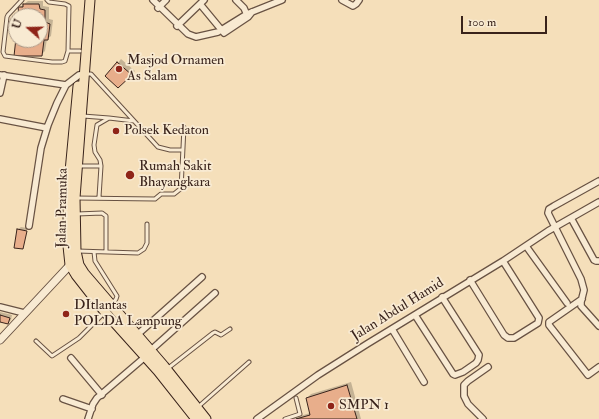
<!DOCTYPE html>
<html>
<head>
<meta charset="utf-8">
<style>
	body { margin:0 }
	#map { position:relative; width:599px; height:419px; overflow:hidden; background:#f5dfba; font-family:"IM FELL Double Pica",serif }
	canvas { display:block }
	.north { position:absolute; left:8px; top:8px; width:40px; height:40px; box-sizing:border-box; background:#f8ead2; border:1px solid #ac9a89; border-radius:50%; rotate:290deg; font-size:11px; font-weight:700; line-height:16px; text-align:center; color:#39231b }
	.north::after { content:''; display:block; margin:auto; width:14px; height:18px; background:#8f2418; clip-path:polygon(50% 0,100% 100%,50% 72%,0 100%) }
	.scale { position:absolute; left:461px; top:16px; width:86px; height:18px; box-sizing:border-box; border:2px solid #39231b; border-top:0; padding-left:5px; font-size:12px; line-height:14px; white-space:nowrap; color:#39231b; -webkit-text-stroke:3px #f8ead2; paint-order:stroke }
</style>
</head>
<body>
<div id="map">
<canvas width="599" height="419"></canvas>
<div class="north">U</div>
<div class="scale">100 m</div>
</div>
<script>
const ctx = document.querySelector('canvas').getContext('2d');
ctx.lineJoin = 'round';
function fill(path, color) {
  ctx.fillStyle = color;
  ctx.fill(path, 'evenodd');
}
function toPath(rows) {
  const path = new Path2D();
  for (const r of rows) {
    path.moveTo(r[0], r[1]);
    for (let i = 2; i < r.length; i += 2) path.lineTo(r[i], r[i + 1]);
  }
  return path;
}
function strokePath(path, color, width, dash) {
  ctx.strokeStyle = color;
  ctx.lineWidth = width;
  ctx.lineCap = dash ? 'butt' : 'round';
  ctx.setLineDash(dash || []);
  ctx.stroke(path);
}
function drawText(font, color, halo, rows, align = 'center') {
  ctx.font = font + ' "IM FELL Double Pica",serif';
  ctx.lineWidth = 3.5;
  ctx.setLineDash([]);
  ctx.textBaseline = 'middle';
  ctx.strokeStyle = halo;
  ctx.fillStyle = color;
  for (const [text, x, y, turn = 0] of rows) {
    ctx.save();
    ctx.translate(x, y);
    ctx.rotate((+turn || 0) * Math.PI / 180);
    ctx.textAlign = isNaN(turn) ? turn : align;
    if (halo) ctx.strokeText(text, 0, 0);
    ctx.fillText(text, 0, 0);
    ctx.restore();
  }
}
fill(toPath([
	[28,1,43,1,43,6,49,7,49,19,53,20,51,36,47,39,45,51,41,55,17,40,40,40,40,16,16,16,20,13,19,8],
	[121,59,135,71,118,87,118,63],
	[21,227,27,228,22,247,24,247,22,248,18,229],
	[0,312,12,315,11,320,8,323,0,321],
	[351,382,361,419,290,419,310,413,307,398,311,394]
]), '#0003');
const building = toPath([
	[23,4,39,4,40,9,45,10,45,22,50,24,48,40,44,40,42,56,14,56,16,38,11,37,13,18,16,16,16,40,40,40,40,16,17,16,19,15,18,7,23,7,23,4],
	[117,62,132,75,118,88,105,76,117,62],
	[61,178,66,178,65,200,60,200,61,178],
	[17,229,27,231,23,249,14,248,17,229],
	[0,315,10,318,8,324,0,322,0,315],
	[347,385,357,419,296,419,310,415,306,398,347,385]
]);
fill(building, '#e8ae8b');
strokePath(building, '#39231b', 1);
const service = toPath([
	[22,0,8,15,7,17,3,52,5,56,52,62,62,62,65,61,68,51],
	[47,0,49,2,65,4,69,6,68,51,80,51],
	[85,74,91,74,158,147,170,150,182,150],
	[83,116,109,118],
	[78,166,101,166,99,197],
	[101,166,100,160,95,152,94,145,97,125,109,118,134,121],
	[181,189,184,127],
	[76,198,155,199,161,194,174,194,184,186,196,183],
	[77,214,102,213,106,216,106,252],
	[78,251,138,253,144,249,147,243,147,224],
	[94,252,95,261,117,296,116,299,113,303],
	[36,341,52,356,79,338,104,313],
	[167,369,213,333,215,332,221,335,230,329],
	[198,407,249,362],
	[285,419,300,414,296,398]
]);
const minor = toPath([
	[153,0,188,34,196,37,218,32,247,14,282,0],
	[236,0,244,8,247,15],
	[342,0,353,6,356,4,359,0],
	[200,4,224,33],
	[158,8,166,0],
	[177,26,204,0],
	[224,33,248,17,252,12],
	[0,75,66,85],
	[0,93,4,75],
	[0,119,47,128],
	[599,181,554,206,549,209,548,213,581,279,584,290,581,302,581,306,599,326],
	[571,218,594,260,596,261,599,261],
	[29,226,41,148,48,125,57,103,66,85,79,75,85,74],
	[526,246,567,303],
	[470,280,504,335,508,338,514,338,538,323,539,318,503,261],
	[582,299,549,322,549,325,588,375,599,367],
	[0,307,24,313],
	[415,315,453,374,455,375,463,372,476,363,478,360,479,355,442,297],
	[392,329,424,382],
	[137,335,202,277],
	[151,350,215,293],
	[71,358,102,395],
	[63,399,92,409],
	[88,419,93,404,97,398,145,357],
	[257,419,318,375,367,344,503,261,548,231,599,202],
	[483,419,468,404,464,396,464,385,468,381,488,367]
]);
const tertiary = toPath([
	[0,340,70,265]
]);
const primary = toPath([
	[90,0,75,198,76,251,79,265,84,273,164,366,206,419],
	[78,86,68,193,68,246,70,265,76,275,105,312,158,371,196,419]
]);
strokePath(service, '#685243', 5);
strokePath(minor, '#685243', 8);
strokePath(tertiary, '#685243', 9);
strokePath(primary, '#39231b', 11);
strokePath(service, '#f8ead2', 3);
strokePath(minor, '#f8ead2', 5.5);
strokePath(tertiary, '#f8ead2', 7);
strokePath(primary, '#f5dfba', 9);
for (const [x, y, r, color] of [
	[119,69,4,"#8f2418"],
	[116,131,4,"#8f2418"],
	[130,175,5,"#8f2418"],
	[66,314,4,"#8f2418"],
	[331,406,4,"#8f2418"]
]) {
  const dot = new Path2D();
  dot.arc(x, y, r, 0, 2 * Math.PI);
  ctx.fillStyle = color;
  ctx.fill(dot);
  strokePath(dot, '#f8ead2', 1.5);
}
drawText('14px', '#39231b', '#f8ead2', [
	["Masjod Ornamen",127,61],
	["As Salam",127,77],
	["Polsek Kedaton",124,131],
	["Rumah Sakit",139,167],
	["Bhayangkara",139,183],
	["DItlantas",74,306],
	["POLDA Lampung",74,322],
	["SMPN 1",339,406]
], 'left');
drawText('14px', '#39231b', '#f8ead2', [
	["Jalan Pramuka",63,208,-89],
	["Jalan Abdul Hamid",398,310,-32]
]);
</script>
</body>
</html>
